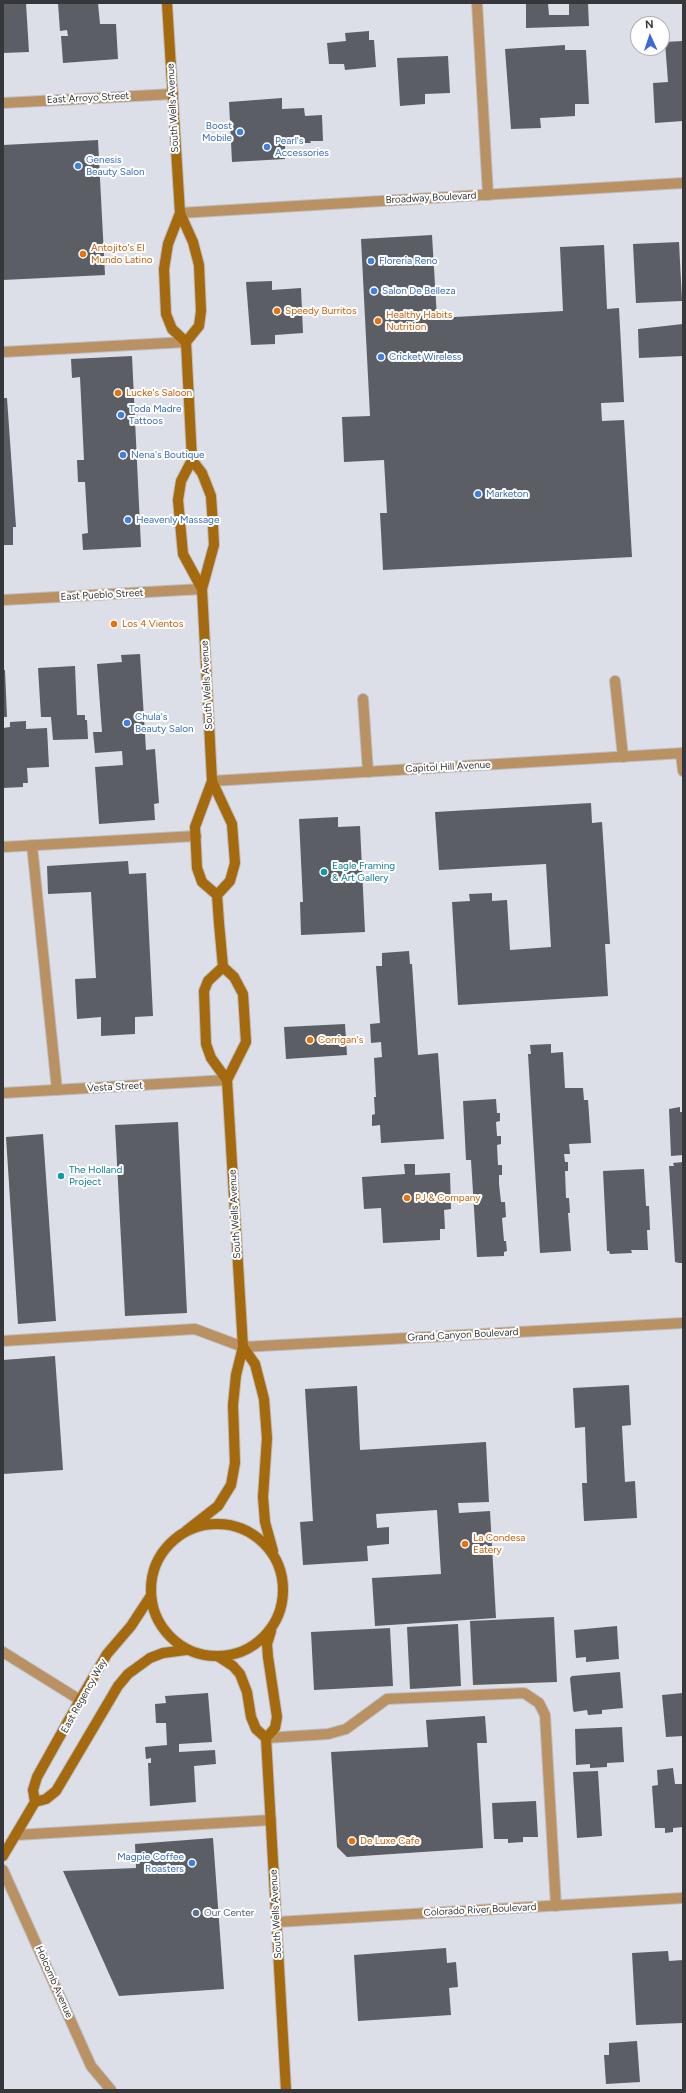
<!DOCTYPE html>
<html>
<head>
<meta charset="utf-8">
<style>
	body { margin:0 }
	#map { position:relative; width:686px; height:2093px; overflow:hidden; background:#dcdfe7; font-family:Figtree,sans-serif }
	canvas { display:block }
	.frame { position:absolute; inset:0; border:4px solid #36373a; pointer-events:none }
	.north { position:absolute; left:630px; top:16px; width:40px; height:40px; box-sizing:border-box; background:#fff; border:1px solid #afafb0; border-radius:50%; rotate:357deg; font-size:11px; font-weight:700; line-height:16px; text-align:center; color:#36373a }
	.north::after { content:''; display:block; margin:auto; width:14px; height:18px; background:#3e69da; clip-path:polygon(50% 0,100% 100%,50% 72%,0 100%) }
</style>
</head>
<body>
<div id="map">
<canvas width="686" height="2093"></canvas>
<div class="frame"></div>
<div class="north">N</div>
</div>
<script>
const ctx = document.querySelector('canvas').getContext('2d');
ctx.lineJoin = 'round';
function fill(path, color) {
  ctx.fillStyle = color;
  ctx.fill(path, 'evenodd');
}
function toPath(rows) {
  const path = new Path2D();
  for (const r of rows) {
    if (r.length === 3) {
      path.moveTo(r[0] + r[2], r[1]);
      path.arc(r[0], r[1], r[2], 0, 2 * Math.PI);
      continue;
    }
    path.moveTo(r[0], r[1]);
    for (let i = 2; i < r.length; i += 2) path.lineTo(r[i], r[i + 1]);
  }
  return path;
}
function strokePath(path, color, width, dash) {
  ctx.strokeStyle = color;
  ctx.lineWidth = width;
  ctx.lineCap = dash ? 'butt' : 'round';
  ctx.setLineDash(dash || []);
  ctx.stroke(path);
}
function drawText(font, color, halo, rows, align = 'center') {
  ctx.font = font + ' Figtree,sans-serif';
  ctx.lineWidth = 4;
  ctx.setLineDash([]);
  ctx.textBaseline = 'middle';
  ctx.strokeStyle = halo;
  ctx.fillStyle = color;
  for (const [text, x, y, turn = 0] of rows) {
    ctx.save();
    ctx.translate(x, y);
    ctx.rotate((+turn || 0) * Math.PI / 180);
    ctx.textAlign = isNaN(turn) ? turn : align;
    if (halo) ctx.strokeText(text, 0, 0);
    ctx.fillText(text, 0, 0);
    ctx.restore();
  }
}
fill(toPath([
	[3,3,26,3,29,52,3,53],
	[58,3,98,3,100,24,116,24,118,59,63,63,61,36,68,36,67,30,60,31],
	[526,3,548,3,549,15,569,15,569,3,588,3,589,26,526,28],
	[369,31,369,40,374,40,376,67,345,70,344,64,329,64,327,43,346,41,345,33],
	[683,41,683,121,655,123,653,83,668,82,665,42],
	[565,45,565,50,586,50,589,104,575,104,575,116,540,118,541,128,511,129,505,49],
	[448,56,450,93,425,94,425,104,400,106,397,58],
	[282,98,282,109,304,108,305,116,322,115,323,141,310,141,311,143,285,143,285,159,232,162,229,102],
	[98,140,105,275,3,280,3,145],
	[432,235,437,318,563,311,560,247,604,245,607,309,619,308,624,402,601,403,602,421,624,420,632,557,383,570,380,513,387,513,384,460,344,462,342,417,370,416,361,239],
	[679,242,682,301,636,303,633,244],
	[272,281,272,290,301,288,303,333,275,335,275,344,251,345,246,282],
	[683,324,683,356,639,358,638,329],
	[132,356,141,547,83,550,82,534,88,533,85,482,78,482,77,460,84,460,80,377,72,378,71,359],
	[3,398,7,398,16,527,13,527,13,545,3,545],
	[140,654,146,750,155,749,159,803,154,804,155,820,99,824,95,767,123,765,122,751,95,753,93,732,102,732,97,664,122,662,121,655],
	[75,666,77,715,85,715,85,720,87,720,88,739,53,740,51,717,41,717,38,668],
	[3,670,5,670,7,717,3,717],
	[26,721,26,729,47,728,49,767,27,768,28,783,23,783,23,787,3,788,3,728,10,727,10,722],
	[591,803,592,823,602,822,610,944,605,944,608,996,458,1005,452,902,470,901,469,894,492,893,492,901,507,900,510,950,551,947,546,864,439,870,435,812],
	[338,817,338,827,360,826,365,932,301,935,300,902,303,902,299,819],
	[128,861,129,874,146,873,153,1016,135,1017,135,1034,101,1036,101,1017,77,1019,75,979,96,978,91,892,48,894,47,866],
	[409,951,410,964,412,964,418,1055,438,1053,444,1139,381,1143,380,1125,372,1126,372,1115,375,1114,374,1097,376,1097,374,1058,382,1057,381,1042,371,1043,370,1024,380,1023,376,966,382,966,382,953],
	[345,1024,347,1055,286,1059,284,1027],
	[551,1044,551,1053,563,1052,565,1088,583,1088,584,1100,588,1100,591,1143,569,1144,570,1154,564,1154,565,1162,568,1162,568,1171,565,1171,566,1198,569,1198,570,1213,568,1213,571,1251,540,1253,528,1054,531,1054,530,1045],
	[496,1099,497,1113,500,1113,500,1121,496,1122,497,1136,501,1136,501,1144,497,1145,498,1165,502,1165,502,1175,499,1175,499,1184,501,1202,505,1202,506,1217,502,1218,504,1241,506,1241,507,1251,504,1252,504,1256,477,1257,471,1160,466,1160,463,1101],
	[680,1107,680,1112,683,1112,683,1155,671,1156,669,1109],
	[178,1122,187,1313,125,1316,115,1125],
	[43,1134,56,1321,18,1324,6,1137],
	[683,1162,683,1263,679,1263,675,1262,669,1166,674,1166,673,1163],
	[404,1164,415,1164,415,1175,450,1173,451,1209,444,1210,445,1229,440,1229,440,1240,383,1243,381,1208,364,1209,362,1177,405,1174],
	[644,1169,646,1206,649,1206,650,1230,647,1230,648,1250,631,1250,632,1253,610,1254,609,1251,607,1251,603,1171],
	[55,1356,63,1470,3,1474,3,1360],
	[629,1385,631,1425,622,1426,625,1482,635,1481,637,1518,584,1521,582,1483,587,1483,585,1427,575,1428,573,1388],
	[357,1386,360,1450,486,1442,489,1502,458,1503,459,1513,490,1511,496,1618,375,1626,372,1578,441,1574,437,1510,376,1514,377,1528,389,1527,389,1544,367,1546,368,1561,303,1565,300,1522,313,1521,305,1389],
	[554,1617,557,1682,473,1685,470,1621],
	[458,1624,461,1686,410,1689,407,1627],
	[617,1626,619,1659,586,1662,586,1657,576,1658,574,1630],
	[390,1628,393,1686,314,1690,311,1632],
	[620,1672,623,1708,602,1710,602,1714,588,1715,587,1710,574,1712,573,1710,570,1678,572,1676],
	[208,1693,212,1742,179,1744,179,1752,215,1750,216,1764,194,1766,196,1802,150,1806,148,1763,151,1763,151,1758,146,1759,145,1747,167,1745,166,1723,156,1723,155,1704,166,1703,165,1696],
	[683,1693,683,1736,666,1737,662,1695],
	[485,1716,487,1743,477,1743,483,1848,347,1857,337,1847,331,1752,428,1747,426,1720],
	[622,1727,624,1762,607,1763,607,1767,590,1768,590,1764,576,1765,575,1729],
	[673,1768,675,1784,683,1784,683,1827,673,1828,673,1832,665,1833,665,1828,655,1828,652,1786,658,1785,657,1770],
	[598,1771,602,1836,577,1838,573,1772],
	[536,1801,538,1837,523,1837,523,1842,508,1843,508,1839,494,1839,492,1803],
	[213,1838,224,1989,119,1996,63,1871,136,1868,135,1844],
	[446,1948,447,1963,456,1962,458,1987,449,1988,451,2015,358,2021,354,1955],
	[668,1951,669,1961,683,1960,683,2023,636,2025,632,1953],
	[637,2041,640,2082,606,2084,604,2055,609,2055,609,2043]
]), '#5c5e65');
const lane = toPath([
	[477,3,488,195],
	[3,352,186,342],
	[615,681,623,757],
	[363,699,368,772],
	[681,754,683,771],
	[32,845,57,1090],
	[3,847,196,836],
	[3,1341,195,1329,243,1347],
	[266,1738,328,1734,346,1729,387,1699,524,1693,539,1703,545,1715,556,1906],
	[16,1835,271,1820]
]);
const street = toPath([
	[3,103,173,94],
	[180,213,683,183],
	[3,600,202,589],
	[212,781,683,753],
	[3,1093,227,1080],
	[243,1347,683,1323],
	[3,1652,80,1700],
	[3,1870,91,2066,111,2090],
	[277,1922,683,1898]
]);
const secondary = toPath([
	[167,3,180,213,193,242,199,265,201,311,199,326,186,342,192,460,202,473,211,496,213,526,214,545,202,589,212,781,232,824,235,863,230,881,217,895,219,923,223,967,234,977,243,994,246,1042,227,1080,243,1347,236,1375,233,1405,235,1463,231,1485,218,1506,186,1531],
	[180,213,168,244,164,269,166,314,172,329,186,342],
	[192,460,181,481,178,500,183,554,202,589],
	[212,781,195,827,197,868,202,882,217,895],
	[223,967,208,981,204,991,206,1044,211,1058,227,1080],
	[243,1347,255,1364,264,1399,267,1438,263,1497,265,1522,273,1551],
	[217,1590,66],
	[219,1657,233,1666,240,1674,247,1692,251,1717,256,1729,266,1738,286,2090],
	[266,1738,275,1728,277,1717,268,1657,267,1644,271,1631],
	[35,1802,46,1799,56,1791,118,1686,128,1674,150,1658,163,1653,186,1650],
	[3,1856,35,1802,33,1790,37,1777,80,1700,107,1654,131,1626,150,1597]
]);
strokePath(lane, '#bbbdc4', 12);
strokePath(street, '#bbbdc4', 12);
strokePath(secondary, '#bbbdc4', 12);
strokePath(lane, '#ba9162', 10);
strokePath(street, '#ba9162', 10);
strokePath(secondary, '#a5690e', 10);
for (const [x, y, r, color] of [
	[240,132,4,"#3f7fe0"],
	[267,147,4,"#3f7fe0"],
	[78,166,4,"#3f7fe0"],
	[83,254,4,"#e8710a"],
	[371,261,4,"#3f7fe0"],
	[374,291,4,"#3f7fe0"],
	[277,311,4,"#e8710a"],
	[378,321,4,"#e8710a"],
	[381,357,4,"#3f7fe0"],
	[118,393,4,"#e8710a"],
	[121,415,4,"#3f7fe0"],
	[123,455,4,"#3f7fe0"],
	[478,494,4,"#3f7fe0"],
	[128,520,4,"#3f7fe0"],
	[114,624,4,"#e8710a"],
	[127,723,4,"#3f7fe0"],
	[324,872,4,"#0f9aa8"],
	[310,1040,4,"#e8710a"],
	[61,1176,4,"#0f9aa8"],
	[407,1198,4,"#e8710a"],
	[465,1544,4,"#e8710a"],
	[352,1841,4,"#e8710a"],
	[192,1863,4,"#3f7fe0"],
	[196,1913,4,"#5c6f8a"]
]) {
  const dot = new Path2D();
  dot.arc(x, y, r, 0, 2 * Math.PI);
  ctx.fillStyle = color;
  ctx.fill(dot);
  strokePath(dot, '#fff', 1.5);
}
drawText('10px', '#36373a', '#fff', [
	["East Arroyo Street",88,98,-3],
	["South Wells Avenue",173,108,-93],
	["Broadway Boulevard",431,198,-3],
	["East Pueblo Street",102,595,-3],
	["South Wells Avenue",207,685,-93],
	["Capitol Hill Avenue",448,767,-3],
	["Vesta Street",115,1087,-3],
	["South Wells Avenue",235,1214,-93],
	["Grand Canyon Boulevard",463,1335,-3],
	["East Regency Way",84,1696,-61],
	["Colorado River Boulevard",480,1910,-3],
	["South Wells Avenue",276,1914,-93],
	["Holcomb Avenue",54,1982,66]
]);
drawText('10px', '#366cbe', '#fff', [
	["Boost",232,126,"right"],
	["Mobile",232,138,"right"],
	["Pearl's",275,141],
	["Accessories",275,153],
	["Genesis",86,160],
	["Beauty Salon",86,172],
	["Floreria Reno",379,261],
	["Salon De Belleza",382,291],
	["Cricket Wireless",389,357],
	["Toda Madre",129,409],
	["Tattoos",129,421],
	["Nena's Boutique",131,455],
	["Marketon",486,494],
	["Heavenly Massage",136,520],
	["Chula's",135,717],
	["Beauty Salon",135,729],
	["Magpie Coffee",184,1857,"right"],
	["Roasters",184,1869,"right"]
], 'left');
drawText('10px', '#c56008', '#fff', [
	["Antojito's El",91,248],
	["Mundo Latino",91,260],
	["Speedy Burritos",285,311],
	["Healthy Habits",386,315],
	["Nutrition",386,327],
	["Lucke's Saloon",126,393],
	["Los 4 Vientos",122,624],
	["Corrigan's",318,1040],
	["PJ & Company",415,1198],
	["La Condesa",473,1538],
	["Eatery",473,1550],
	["De Luxe Cafe",360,1841]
], 'left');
drawText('10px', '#0d838f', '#fff', [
	["Eagle Framing",332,866],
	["& Art Gallery",332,878],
	["The Holland",69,1170],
	["Project",69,1182]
], 'left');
drawText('10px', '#4e5e75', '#fff', [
	["Our Center",204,1913]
], 'left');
</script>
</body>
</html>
